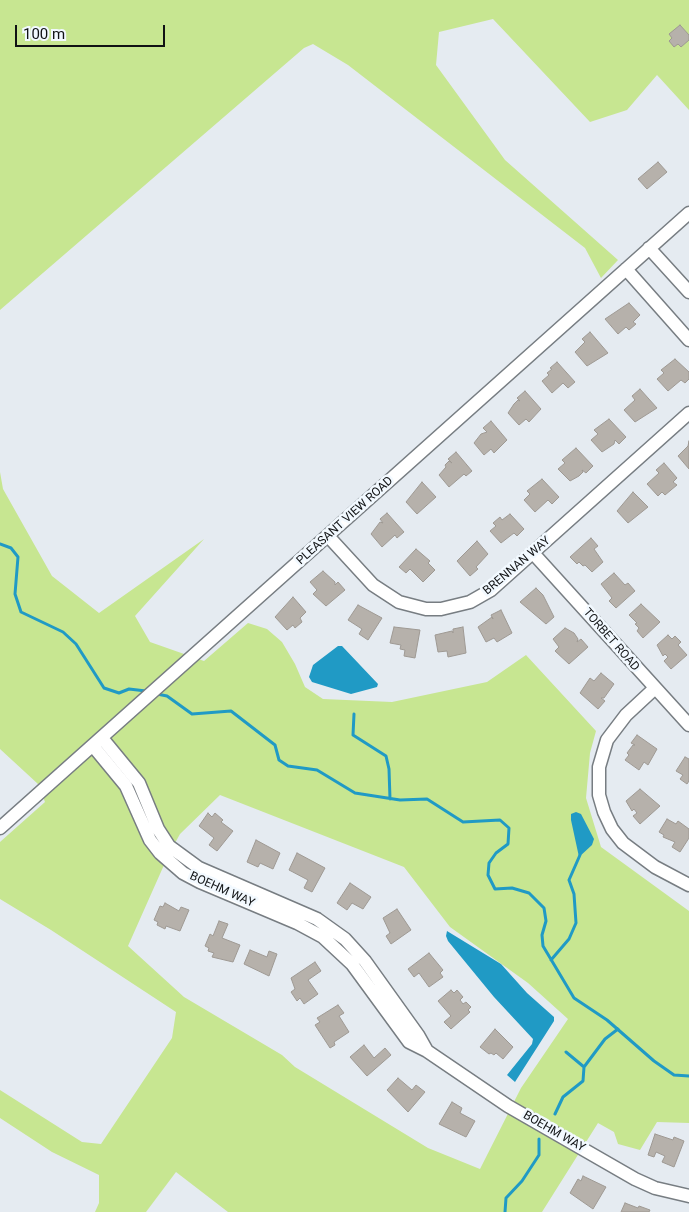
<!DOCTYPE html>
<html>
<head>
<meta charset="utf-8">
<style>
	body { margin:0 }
	#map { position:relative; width:689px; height:1212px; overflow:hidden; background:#e5ebf1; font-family:Roboto,sans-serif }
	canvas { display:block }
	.scale { position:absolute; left:15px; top:25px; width:150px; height:22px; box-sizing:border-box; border:2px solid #101214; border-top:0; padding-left:6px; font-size:15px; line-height:18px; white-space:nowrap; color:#101214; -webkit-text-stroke:4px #f2f9ff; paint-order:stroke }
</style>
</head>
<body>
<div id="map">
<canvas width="689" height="1212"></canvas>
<div class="scale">100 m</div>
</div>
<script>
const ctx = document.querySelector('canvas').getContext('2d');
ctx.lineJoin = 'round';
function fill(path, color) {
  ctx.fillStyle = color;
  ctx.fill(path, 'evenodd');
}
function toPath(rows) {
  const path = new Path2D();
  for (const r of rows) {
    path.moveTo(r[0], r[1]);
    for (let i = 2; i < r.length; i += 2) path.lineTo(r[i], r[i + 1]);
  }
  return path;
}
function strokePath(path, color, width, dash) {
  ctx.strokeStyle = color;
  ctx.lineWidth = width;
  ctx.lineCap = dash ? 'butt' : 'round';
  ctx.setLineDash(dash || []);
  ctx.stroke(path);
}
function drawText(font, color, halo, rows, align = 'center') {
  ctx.font = font + ' Roboto,sans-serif';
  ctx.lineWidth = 5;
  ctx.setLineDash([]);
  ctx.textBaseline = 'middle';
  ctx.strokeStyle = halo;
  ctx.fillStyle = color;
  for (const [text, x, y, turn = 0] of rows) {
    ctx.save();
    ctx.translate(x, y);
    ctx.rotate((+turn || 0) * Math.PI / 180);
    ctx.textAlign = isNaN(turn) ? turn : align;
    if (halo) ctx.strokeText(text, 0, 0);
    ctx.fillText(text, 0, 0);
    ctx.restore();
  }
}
fill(toPath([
	[0,0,689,0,689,110,657,75,627,110,590,122,493,19,439,32,436,65,505,160,618,260,601,278,585,248,348,65,313,44,304,48,0,310],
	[0,472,3,489,52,576,99,613,204,539,135,616,150,642,204,661,248,623,267,629,282,642,295,664,305,687,323,699,392,702,487,682,526,655,596,731,590,753,586,798,601,847,689,911,689,1123,657,1122,640,1150,618,1144,614,1132,598,1123,542,1212,228,1212,176,1172,146,1212,95,1212,99,1203,99,1175,52,1152,0,1118,0,1090,82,1142,101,1144,172,1038,176,1012,51,930,0,899,0,842,45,802,38,784,0,749],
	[220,795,404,867,450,927,528,983,568,1019,521,1088,480,1169,428,1148,295,1067,282,1055,184,997,128,946,168,856,195,874,195,870,170,852,180,834]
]), '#c7e691');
fill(toPath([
	[338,646,342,646,378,684,377,687,351,694,312,682,309,677,313,665],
	[576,812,581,814,594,839,592,845,579,857,571,820,571,814],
	[447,931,501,964,527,993,554,1017,554,1021,515,1082,507,1075,532,1044,533,1039,494,997,448,941,446,936]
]), '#209ac5');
strokePath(toPath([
	[0,544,11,548,18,557,15,594,21,612,63,632,76,644,104,688,119,693,129,689,146,691],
	[157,694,167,696,192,714,231,711,275,745,279,760,288,766,317,770,355,793,400,800,427,799,463,822,500,820,509,828,508,844,496,853,489,863,488,875,495,889,512,888,529,893,544,908,546,921,542,935,543,946,574,998,607,1020,654,1061,674,1075,689,1076],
	[354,714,353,735,386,756,389,769,390,799],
	[551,960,569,939,576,923,574,894,569,880,580,855],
	[566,1052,584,1067],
	[555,1114,563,1097,583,1081,584,1067,605,1039,618,1029],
	[505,1212,506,1198,522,1181,539,1155,539,1139]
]), '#209ac5', 3);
const building = toPath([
	[680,25,689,35,689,40,681,47,678,44,674,47,669,41,672,38,669,34,680,25],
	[658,162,667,172,647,189,638,179,658,162],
	[629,303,640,315,633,322,636,324,629,330,626,327,618,334,605,319,629,303],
	[590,332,608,353,587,366,575,352,585,342,582,339,590,332],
	[675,359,689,372,689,379,685,383,681,380,668,391,657,379,664,373,661,370,675,359],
	[557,362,575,382,568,388,563,383,552,393,542,381,549,375,547,373,552,369,550,368,557,362],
	[640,389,657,408,635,422,624,410,635,400,632,396,640,389],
	[525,391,541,409,529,422,526,419,519,425,508,413,514,404,518,400,520,401,517,398,525,391],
	[609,419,626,437,619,444,615,440,614,444,602,452,591,440,598,434,594,430,609,419],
	[491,421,507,440,494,453,491,449,484,455,474,443,481,434,487,432,483,428,491,421],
	[689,441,689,469,678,456,688,446,689,441],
	[576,448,593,466,586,473,582,470,583,472,579,476,570,481,558,469,565,463,562,460,576,448],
	[456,452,472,471,466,476,464,474,449,487,439,475,446,467,445,465,449,461,452,463,448,459,456,452],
	[664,463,677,478,673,482,677,485,665,495,662,492,658,496,647,484,659,473,656,470,664,463],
	[542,479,559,497,552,504,548,500,535,512,524,500,530,494,527,491,542,479],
	[422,482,436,497,417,514,406,502,422,482],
	[633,492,648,507,628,523,617,511,633,492],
	[387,513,404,532,397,538,395,535,382,547,371,534,380,522,383,523,380,519,387,513],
	[510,514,524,529,517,536,514,533,510,536,501,543,490,531,496,526,493,523,500,517,502,520,510,514],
	[591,538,598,546,594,549,603,562,592,572,585,565,583,566,579,562,577,564,570,557,591,538],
	[477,541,488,554,476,567,478,569,470,576,457,561,477,541],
	[416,549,430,561,428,563,435,570,423,582,410,569,406,573,399,567,416,549],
	[323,571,335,582,335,585,338,582,345,590,326,606,313,594,317,590,310,582,323,571],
	[614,573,625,585,628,583,635,591,616,608,609,601,612,598,601,584,614,573],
	[536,588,543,595,554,617,546,624,520,602,536,588],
	[293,597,306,612,300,618,302,622,295,628,293,625,287,630,275,617,293,597],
	[641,604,660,622,643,638,637,631,639,628,635,624,637,623,629,615,641,604],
	[358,605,382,618,368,640,359,634,362,629,348,620,358,605],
	[501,610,512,633,497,642,494,638,486,642,478,627,492,617,493,619,491,615,501,610],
	[394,627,420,630,415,658,404,656,405,650,400,649,401,645,390,643,394,627],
	[463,627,466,653,448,657,447,651,438,652,435,635,452,631,453,633,453,629,463,627],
	[565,628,574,633,578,639,577,642,581,639,588,647,569,664,555,651,559,647,553,639,565,628],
	[668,635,672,639,675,636,681,642,678,645,687,655,671,669,664,661,668,657,665,654,663,656,657,645,668,635],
	[601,673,614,684,604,698,601,698,605,701,598,709,580,693,590,678,594,681,601,673],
	[637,735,657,749,648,765,644,762,639,770,625,760,629,755,627,753,633,745,635,745,631,743,637,735],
	[685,757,689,759,689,781,687,784,680,779,683,775,676,771,685,757],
	[640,789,660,806,640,824,633,816,637,813,634,809,632,811,626,801,640,789],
	[208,813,212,817,215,813,223,820,221,822,233,831,217,851,209,845,214,838,199,826,208,813],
	[667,819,676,824,678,821,689,829,689,838,680,852,672,847,675,842,663,837,664,835,659,832,667,819],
	[256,840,280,853,273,869,260,863,258,867,247,862,256,840],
	[297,853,325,868,312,892,304,888,308,880,289,870,297,853],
	[350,883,371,897,363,909,352,903,347,910,337,903,350,883],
	[165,903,179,911,181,907,189,910,180,931,166,926,165,929,157,925,158,922,154,920,160,906,163,907,165,903],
	[397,909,411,930,391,944,386,936,390,933,383,918,397,909],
	[219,921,228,924,222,938,240,945,233,962,212,957,214,953,208,951,209,948,205,946,210,934,213,936,219,921],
	[250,950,267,957,269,951,277,954,269,976,244,964,250,950],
	[429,953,443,970,440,973,443,977,429,987,419,973,414,977,408,969,429,953],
	[315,962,321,971,308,980,318,994,304,1004,300,998,297,1001,291,992,295,989,291,978,315,962],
	[451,990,454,993,457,990,463,997,460,1000,463,1004,466,1002,471,1007,468,1010,470,1012,451,1029,444,1022,451,1016,438,1001,451,990],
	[338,1005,344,1013,339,1016,349,1032,334,1042,335,1045,330,1048,315,1025,320,1022,317,1018,338,1005],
	[495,1029,513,1047,503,1059,496,1053,494,1055,491,1053,489,1054,480,1047,495,1029],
	[364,1045,374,1058,385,1048,391,1055,367,1076,350,1057,364,1045],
	[398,1078,412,1090,416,1085,425,1092,408,1112,387,1090,398,1078],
	[452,1102,462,1108,460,1113,475,1121,466,1137,439,1124,452,1102],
	[655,1134,673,1140,674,1137,684,1141,674,1167,662,1162,665,1156,656,1152,654,1157,648,1155,655,1134],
	[583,1176,606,1187,593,1209,570,1193,578,1179,581,1181,583,1176],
	[625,1203,638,1208,639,1206,650,1210,649,1212,621,1212,625,1203]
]);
fill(building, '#b6b1ab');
strokePath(building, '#9e9993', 1);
const minor = toPath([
	[649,248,689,292],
	[626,269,689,340],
	[328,536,373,585,399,602,426,609,441,609,470,602,491,590,689,413],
	[533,553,689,725],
	[654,689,626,715,607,740,599,767,599,795,604,812,612,829,623,843,655,867,689,885],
	[102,738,139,783,158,829,169,846,199,868,317,919,345,939,365,961,418,1035,427,1051],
	[93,746,126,786,150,840,160,853,183,873,200,882,297,923,323,937,352,964,409,1042,427,1051,508,1106,635,1179,655,1188,689,1196],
	[0,828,689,213]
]);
strokePath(minor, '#777d82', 15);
strokePath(minor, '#fff', 12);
drawText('12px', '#101214', '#f2f9ff', [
	["PLEASANT VIEW ROAD",345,521,-42],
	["BRENNAN WAY",517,566,-40],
	["TORBET ROAD",611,640,49],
	["BOEHM WAY",222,890,24],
	["BOEHM WAY",554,1132,30]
]);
</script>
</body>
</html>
